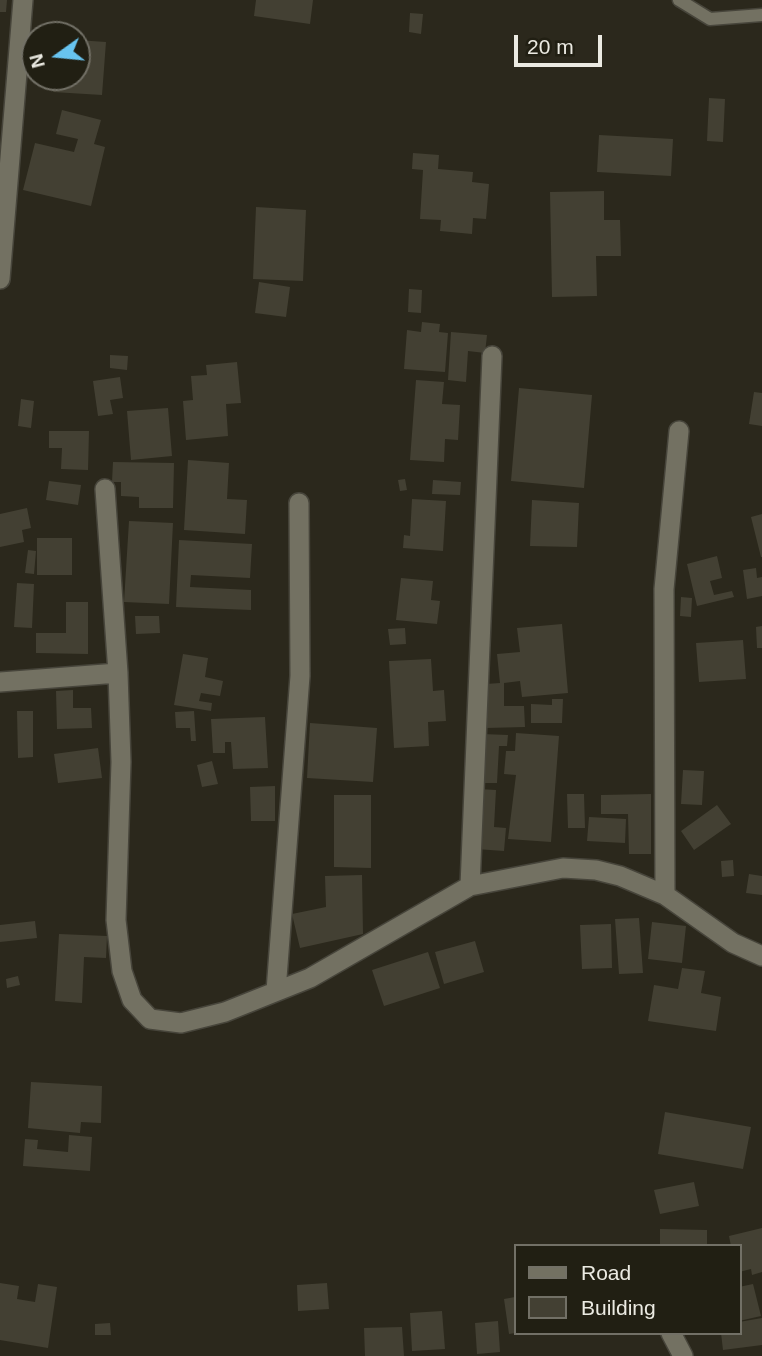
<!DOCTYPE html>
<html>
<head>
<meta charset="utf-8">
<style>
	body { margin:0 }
	#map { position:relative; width:762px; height:1356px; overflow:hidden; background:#2b281c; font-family:Arial,sans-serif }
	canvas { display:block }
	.legend { position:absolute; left:514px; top:1244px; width:228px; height:91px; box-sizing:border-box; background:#211f13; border:2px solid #727066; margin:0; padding:9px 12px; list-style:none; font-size:21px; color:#ebeae2 }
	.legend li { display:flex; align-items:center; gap:14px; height:35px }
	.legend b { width:35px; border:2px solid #727066 }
	.north { position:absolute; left:21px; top:21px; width:70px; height:70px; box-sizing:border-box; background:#211f13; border:2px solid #727066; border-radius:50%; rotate:255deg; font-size:19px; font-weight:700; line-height:28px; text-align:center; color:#ebeae2 }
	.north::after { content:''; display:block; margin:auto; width:24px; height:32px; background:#68c4f0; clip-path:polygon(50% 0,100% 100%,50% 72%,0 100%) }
	.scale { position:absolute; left:514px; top:35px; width:88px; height:32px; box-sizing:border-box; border:4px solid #ebeae2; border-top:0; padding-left:9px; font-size:21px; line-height:24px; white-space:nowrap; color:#ebeae2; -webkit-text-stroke:5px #211f13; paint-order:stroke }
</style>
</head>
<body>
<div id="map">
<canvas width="762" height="1356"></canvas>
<ul class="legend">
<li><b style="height:9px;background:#737162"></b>Road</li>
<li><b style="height:19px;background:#434033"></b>Building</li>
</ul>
<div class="north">N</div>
<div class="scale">20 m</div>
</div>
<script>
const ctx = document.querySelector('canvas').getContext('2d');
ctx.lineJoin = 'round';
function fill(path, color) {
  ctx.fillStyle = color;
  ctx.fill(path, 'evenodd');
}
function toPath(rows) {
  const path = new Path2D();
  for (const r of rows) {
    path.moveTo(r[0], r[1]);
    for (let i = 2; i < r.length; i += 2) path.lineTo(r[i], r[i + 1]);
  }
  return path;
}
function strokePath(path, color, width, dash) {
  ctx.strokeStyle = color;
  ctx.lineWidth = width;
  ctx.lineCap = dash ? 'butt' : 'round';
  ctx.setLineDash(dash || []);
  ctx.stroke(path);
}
fill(toPath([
	[0,0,7,0,6,12,0,12],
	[256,0,313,0,310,24,254,16],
	[410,13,423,14,421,34,409,32],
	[77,40,106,42,102,95,53,92,54,77,77,77],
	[709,98,725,99,723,142,707,141],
	[62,110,101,120,94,144,105,147,91,206,23,190,35,143,74,152,78,139,56,134],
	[599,135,673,139,671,176,597,172],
	[413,153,439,155,438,169,473,172,472,182,489,184,486,219,473,218,472,234,440,231,441,220,420,219,423,170,412,169],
	[604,191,604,220,620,220,621,256,596,256,597,296,552,297,550,192],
	[256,207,306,210,303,281,253,279],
	[259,282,290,287,286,317,255,313],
	[409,289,422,290,421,313,408,312],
	[422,322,440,324,439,332,448,333,445,372,404,369,407,330,421,332],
	[451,332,487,335,485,353,468,351,466,382,448,380],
	[110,355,128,356,127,370,110,368],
	[237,362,241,403,226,404,228,436,186,440,183,401,193,400,191,376,207,375,206,365],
	[120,377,123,398,110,400,113,414,98,416,93,381],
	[416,380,444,382,442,404,460,405,458,440,445,439,444,462,410,460],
	[519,388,592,395,584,488,511,481],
	[754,392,762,393,762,426,749,424],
	[21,399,34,401,31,428,18,426],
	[168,408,172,456,131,460,127,411],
	[49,431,89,431,88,470,61,469,62,448,49,448],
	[188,460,229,463,227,499,247,500,245,534,184,530],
	[113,462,174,463,173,508,139,508,139,497,121,496,121,482,112,482],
	[405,479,407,490,400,491,398,480],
	[433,480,461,482,460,495,432,494],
	[49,481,81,485,78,505,46,500],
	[412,499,446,501,443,551,403,548,404,535,410,536],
	[532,500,579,503,577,547,530,546],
	[27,508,31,528,22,530,24,542,0,547,0,514],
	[762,514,762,557,761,557,751,517],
	[129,521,173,523,169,604,124,602],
	[37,538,72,538,72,575,37,575],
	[179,540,252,544,250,578,191,575,190,587,251,590,251,610,176,607],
	[28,550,36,551,34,574,25,573],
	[717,556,722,578,710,581,714,595,732,591,734,597,697,606,687,564],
	[756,568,757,578,762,577,762,596,747,599,743,570],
	[401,578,433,581,431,600,440,601,437,624,396,620],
	[17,583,34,584,32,628,14,627],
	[681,597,692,598,691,617,680,616],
	[66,602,88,602,88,654,36,653,36,633,66,633],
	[135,616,159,616,160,633,136,634],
	[562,624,568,693,522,697,520,681,504,683,504,706,524,706,525,727,486,728,486,684,500,683,497,654,520,652,517,628],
	[762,626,762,648,757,648,756,627],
	[405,628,406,644,390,645,388,629],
	[743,640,746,679,699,682,696,643],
	[183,654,208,658,205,677,223,681,220,696,201,693,199,701,212,703,211,711,174,705],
	[431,659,433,691,444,690,446,721,428,722,429,746,394,748,389,661],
	[73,690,73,708,91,708,92,728,57,729,56,691],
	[552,699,563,699,562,723,531,723,531,704,552,705],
	[17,711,33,711,33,757,18,758],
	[194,711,196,741,191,741,190,728,176,728,175,712],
	[265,717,268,768,233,769,231,742,225,742,225,753,213,753,211,719],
	[310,723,377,728,373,782,307,778],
	[516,733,559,736,551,842,508,839,516,775,504,774,506,751,515,751],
	[482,734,508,735,507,746,499,746,497,783,480,783],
	[98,748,102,778,58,783,54,754],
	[212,761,218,784,202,787,197,765],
	[683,770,704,771,702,805,681,804],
	[275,786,275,821,251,821,250,787],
	[479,789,496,790,494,827,506,828,504,851,476,849],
	[567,794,584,794,585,828,568,828],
	[651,794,651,854,629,854,628,814,601,814,601,795],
	[334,795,371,795,371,868,334,867],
	[717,805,731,824,694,850,681,831],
	[589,817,626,819,625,843,587,841],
	[733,860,734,876,722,877,721,861],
	[749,874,762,876,762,895,746,893],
	[362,875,363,934,300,948,292,914,326,907,325,876],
	[639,918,643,973,619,974,615,919],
	[35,921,37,938,0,942,0,925],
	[652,922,686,926,682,963,648,959],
	[611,924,612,968,582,969,580,925],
	[59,934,107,936,106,958,84,957,82,1003,55,1001],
	[475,941,484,972,444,984,435,952],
	[428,952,440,988,384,1006,372,970],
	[682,968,705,971,701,993,721,997,716,1031,648,1021,654,985,678,989],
	[18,976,20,985,7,988,6,979],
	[31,1082,102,1086,101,1123,81,1122,80,1133,28,1128],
	[665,1112,751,1127,743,1169,658,1154],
	[69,1135,92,1137,90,1171,23,1166,25,1139,38,1140,37,1149,68,1152],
	[694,1182,699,1206,660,1214,654,1190],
	[762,1228,762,1272,752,1275,751,1269,739,1272,739,1246,731,1246,729,1236],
	[660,1229,707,1230,707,1246,660,1246],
	[0,1283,19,1286,17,1299,35,1302,38,1284,57,1287,48,1348,0,1340],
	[327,1283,329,1309,298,1311,297,1285],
	[753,1284,761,1316,739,1321,739,1287],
	[515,1297,515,1333,509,1334,504,1299],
	[442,1311,445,1349,412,1351,410,1313],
	[762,1318,762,1345,723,1350,721,1333,739,1333,739,1322],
	[498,1321,500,1352,477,1354,475,1323],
	[110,1323,111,1335,95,1335,95,1324],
	[402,1327,404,1356,365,1356,364,1328]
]), '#434033');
const service = toPath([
	[679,0,710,19,762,15]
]);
const minor = toPath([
	[0,279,23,0],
	[105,489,118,673,121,762,116,920,122,971,132,1000,150,1019,181,1023,225,1012,310,978,470,886,563,868,596,870,620,876,665,895,733,943,762,956],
	[0,682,118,673],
	[470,886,492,356],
	[665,895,664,589,679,431],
	[276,991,300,676,299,503],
	[671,1333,683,1356]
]);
strokePath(service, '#47453b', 15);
strokePath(minor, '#47453b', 22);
strokePath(service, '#737162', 12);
strokePath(minor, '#737162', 19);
</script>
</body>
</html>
